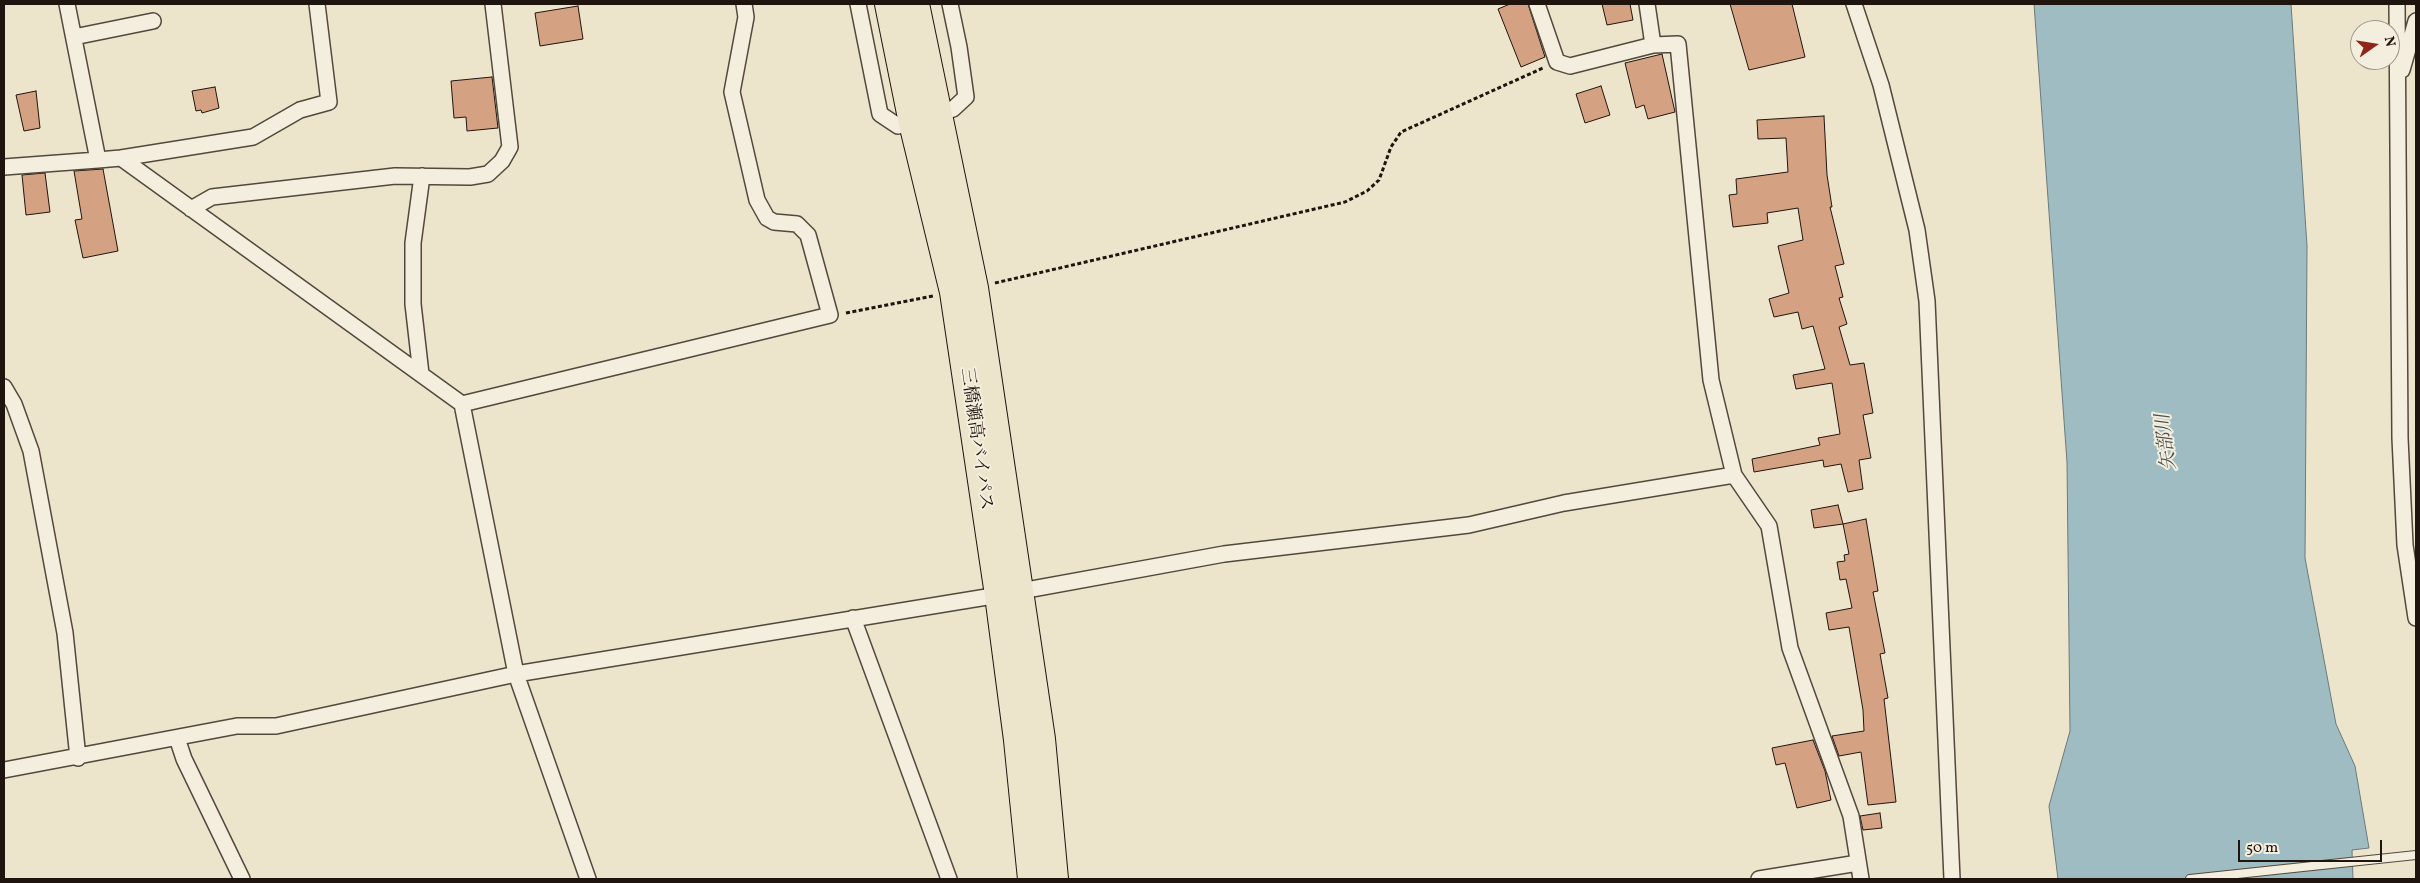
<!DOCTYPE html>
<html>
<head>
<meta charset="utf-8">
<style>
	body { margin:0 }
	#map { position:relative; width:2420px; height:883px; overflow:hidden; background:#ece5cb; font-family:Vollkorn,serif }
	canvas { display:block }
	.frame { position:absolute; inset:0; border:5px solid #20140e; pointer-events:none }
	.north { position:absolute; left:2350px; top:20px; width:50px; height:50px; box-sizing:border-box; background:#f3eedd; border:1px solid #9f978a; border-radius:50%; rotate:77deg; font-size:14px; font-weight:700; line-height:20px; text-align:center; color:#20140e }
	.north::after { content:''; display:block; margin:auto; width:18px; height:22px; background:#8f2418; clip-path:polygon(50% 0,100% 100%,50% 72%,0 100%) }
	.scale { position:absolute; left:2238px; top:840px; width:144px; height:22px; box-sizing:border-box; border:2px solid #20140e; border-top:0; padding-left:6px; font-size:15px; line-height:18px; white-space:nowrap; color:#20140e; -webkit-text-stroke:4px #f3eedd; paint-order:stroke }
</style>
</head>
<body>
<div id="map">
<canvas width="2420" height="883"></canvas>
<div class="frame"></div>
<div class="north">N</div>
<div class="scale">50 m</div>
</div>
<script>
const ctx = document.querySelector('canvas').getContext('2d');
ctx.lineJoin = 'round';
function fill(path, color) {
  ctx.fillStyle = color;
  ctx.fill(path, 'evenodd');
}
function toPath(rows) {
  const path = new Path2D();
  for (const r of rows) {
    path.moveTo(r[0], r[1]);
    for (let i = 2; i < r.length; i += 2) path.lineTo(r[i], r[i + 1]);
  }
  return path;
}
function strokePath(path, color, width, dash) {
  ctx.strokeStyle = color;
  ctx.lineWidth = width;
  ctx.lineCap = dash ? 'butt' : 'round';
  ctx.setLineDash(dash || []);
  ctx.stroke(path);
}
function drawText(font, color, halo, rows, align = 'center') {
  ctx.font = font + ' Vollkorn,"Noto Serif JP",serif';
  ctx.lineWidth = 4;
  ctx.setLineDash([]);
  ctx.textBaseline = 'middle';
  ctx.strokeStyle = halo;
  ctx.fillStyle = color;
  for (const [text, x, y, turn = 0] of rows) {
    ctx.save();
    ctx.translate(x, y);
    ctx.rotate((+turn || 0) * Math.PI / 180);
    ctx.textAlign = isNaN(turn) ? turn : align;
    if (halo) ctx.strokeText(text, 0, 0);
    ctx.fillText(text, 0, 0);
    ctx.restore();
  }
}
const water = toPath([
	[2034,4,2291,4,2307,246,2305,558,2336,724,2355,766,2369,848,2352,850,2353,879,2058,879,2049,806,2070,731,2067,462,2034,4]
]);
fill(water, '#9fbcc3');
strokePath(water, '#6c797b', 1);
const building = toPath([
	[1510,4,1528,4,1545,57,1521,67,1498,9,1510,4],
	[1602,4,1630,4,1633,20,1607,25,1602,4],
	[1730,4,1792,4,1805,57,1749,70,1730,4],
	[578,6,583,39,540,46,535,13,578,6],
	[1662,54,1675,112,1648,119,1644,105,1636,108,1625,63,1662,54],
	[492,77,498,128,467,131,466,117,454,118,451,81,492,77],
	[1601,86,1610,115,1585,123,1576,94,1601,86],
	[215,87,219,108,202,113,201,110,196,111,192,91,215,87],
	[36,91,40,128,24,131,16,95,36,91],
	[1824,116,1827,175,1832,207,1830,207,1844,264,1835,266,1843,297,1839,298,1847,324,1839,327,1850,365,1864,363,1873,413,1863,415,1871,458,1859,460,1863,489,1848,492,1841,464,1824,467,1823,460,1754,472,1752,459,1820,445,1818,438,1840,434,1832,383,1796,389,1793,375,1825,369,1813,326,1802,329,1798,312,1774,317,1769,299,1789,293,1778,246,1803,240,1798,208,1767,213,1768,223,1733,227,1729,195,1737,194,1736,179,1788,172,1786,138,1758,139,1757,120,1824,116],
	[103,169,118,251,83,258,75,220,82,219,74,171,103,169],
	[45,173,50,212,26,215,22,175,45,173],
	[1838,505,1843,524,1814,528,1811,510,1838,505],
	[1866,519,1878,591,1873,592,1885,653,1880,654,1888,698,1884,699,1896,802,1868,805,1861,752,1839,756,1832,736,1864,731,1863,710,1849,627,1829,630,1826,613,1852,608,1846,579,1840,580,1837,562,1845,561,1844,555,1849,554,1843,524,1866,519],
	[1813,740,1825,771,1831,800,1797,808,1785,763,1776,765,1772,748,1813,740],
	[1880,813,1882,828,1863,830,1860,816,1880,813]
]);
fill(building, '#d4a282');
strokePath(building, '#20140e', 1);
const lane = toPath([
	[2190,879,2416,855]
]);
const street = toPath([
	[67,4,98,160,121,158,462,404,516,674,588,879],
	[858,4,880,114,898,126,953,109,966,97,959,47,950,4],
	[1537,4,1557,62,1570,66,1653,45,1678,44,1711,380,1734,475,1769,526,1790,648,1851,816,1861,879],
	[1647,4,1653,45],
	[1854,4,1881,85,1917,230,1927,301,1952,879],
	[2397,4,2400,438,2405,545,2416,618],
	[74,37,153,21],
	[2402,70,2416,21],
	[121,158,253,137,300,110,329,102,317,4],
	[4,167,98,160],
	[191,209,212,197,395,176,470,177,488,174,502,161,510,147,493,4],
	[421,374,413,304,413,243,422,176],
	[4,387,14,404,31,451,65,633,78,758],
	[462,404,830,315,808,235,797,224,774,222,767,218,757,200,732,92,746,17,744,4],
	[853,618,949,879],
	[177,738,184,759,242,879],
	[4,770,237,726,276,726,516,674,999,595,1224,554,1469,525,1564,503,1734,475],
	[1759,879,1858,863]
]);
const highway = toPath([
	[889,4,913,123,954,292,999,595,1018,740,1032,879],
	[915,4,974,288,1041,739,1054,879]
]);
strokePath(lane, '#53483d', 10);
strokePath(street, '#53483d', 18);
strokePath(highway, '#20140e', 30);
strokePath(toPath([
	[995,283,1345,202,1367,191,1379,180,1391,147,1401,132,1543,68],
	[846,313,933,296]
]), '#20140e', 3, [4, 2.5]);
strokePath(lane, '#f3eedd', 8);
strokePath(street, '#f3eedd', 15);
strokePath(highway, '#ece5cb', 28);
drawText('18px', '#20140e', '#f3eedd', [
	["三橋瀬高バイパス",975,439,82]
]);
drawText('italic 19px', '#4c4f4d', '#f3eedd', [
	["矢部川",2168,442,-97]
]);
</script>
</body>
</html>
